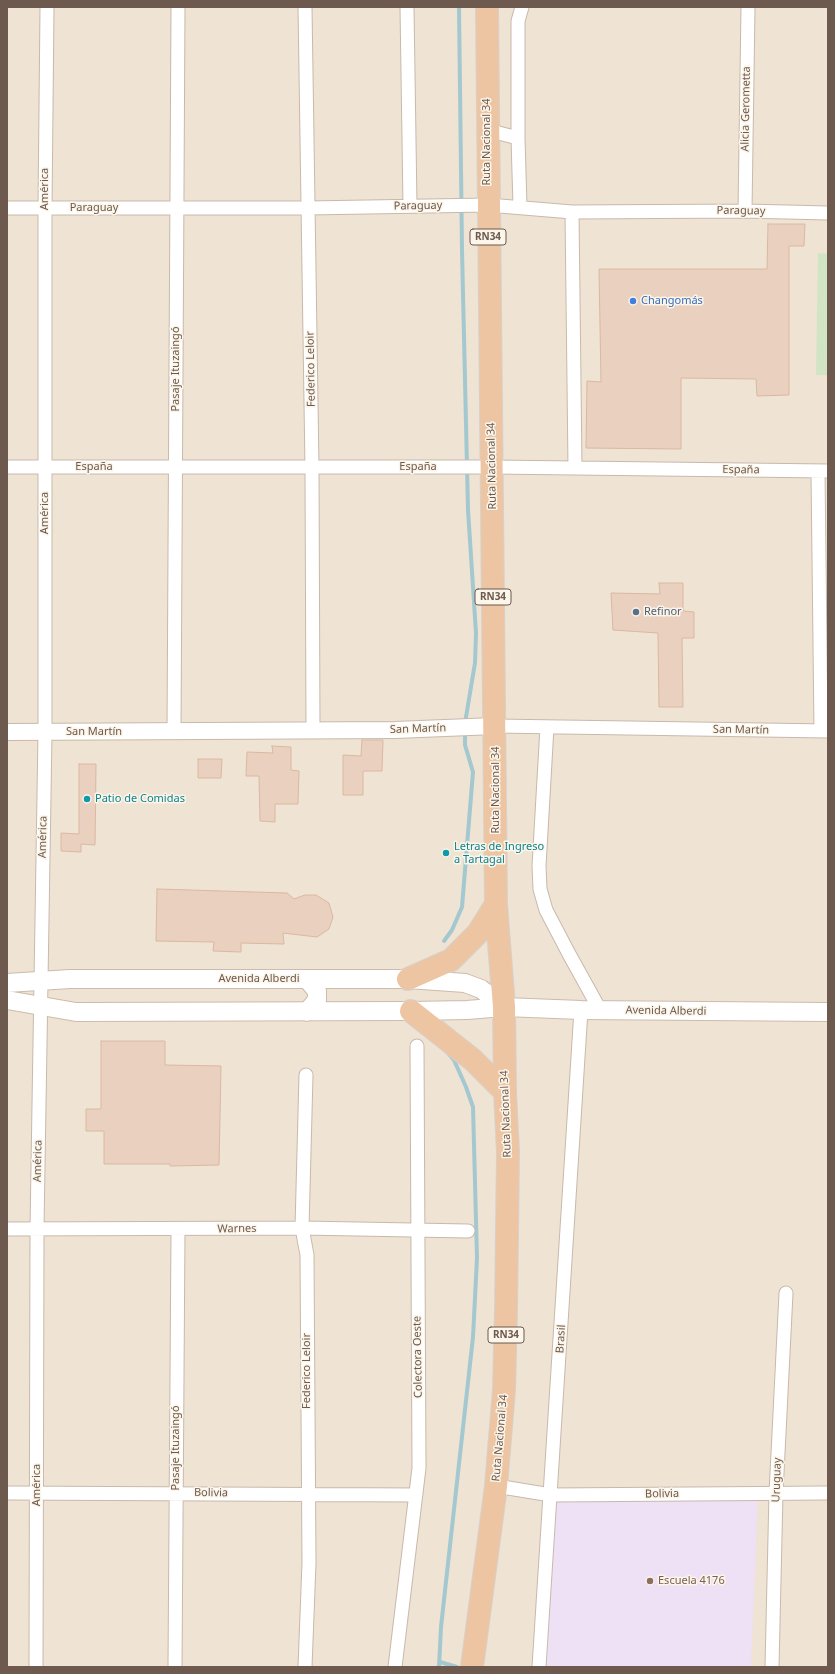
<!DOCTYPE html>
<html>
<head>
<meta charset="utf-8">
<style>
	body { margin:0 }
	#map { position:relative; width:835px; height:1674px; overflow:hidden; background:#f9f1e3; font-family:"Noto Sans",sans-serif }
	canvas { display:block }
	.frame { position:absolute; inset:0; border:8px solid #6d594d; pointer-events:none }
</style>
</head>
<body>
<div id="map">
<canvas width="835" height="1674"></canvas>
<div class="frame"></div>
</div>
<script>
const ctx = document.querySelector('canvas').getContext('2d');
ctx.lineJoin = 'round';
function fill(path, color) {
  ctx.fillStyle = color;
  ctx.fill(path, 'evenodd');
}
function toPath(rows) {
  const path = new Path2D();
  for (const r of rows) {
    path.moveTo(r[0], r[1]);
    for (let i = 2; i < r.length; i += 2) path.lineTo(r[i], r[i + 1]);
  }
  return path;
}
function strokePath(path, color, width, dash) {
  ctx.strokeStyle = color;
  ctx.lineWidth = width;
  ctx.lineCap = dash ? 'butt' : 'round';
  ctx.setLineDash(dash || []);
  ctx.stroke(path);
}
function drawText(font, color, halo, rows, align = 'center') {
  ctx.font = font + ' "Noto Sans",sans-serif';
  ctx.lineWidth = 3;
  ctx.setLineDash([]);
  ctx.textBaseline = 'middle';
  ctx.strokeStyle = halo;
  ctx.fillStyle = color;
  for (const [text, x, y, turn = 0] of rows) {
    ctx.save();
    ctx.translate(x, y);
    ctx.rotate((+turn || 0) * Math.PI / 180);
    ctx.textAlign = isNaN(turn) ? turn : align;
    if (halo) ctx.strokeText(text, 0, 0);
    ctx.fillText(text, 0, 0);
    ctx.restore();
  }
}
fill(toPath([
	[7,7,828,7,828,1667,7,1667]
]), '#efe3d3');
fill(toPath([
	[758,1493,751,1667,539,1667,551,1495]
]), '#eee0f5');
fill(toPath([
	[818,253,828,254,828,375,816,375]
]), '#d1e4c4');
strokePath(toPath([
	[459,7,462,250,468,510,476,633,475,663,465,723],
	[444,941,452,930,462,907,473,772,465,745,465,730],
	[440,1662,457,1667],
	[439,1667,441,1627,473,1337,477,1258,473,1107,466,1087,454,1060,447,1052]
]), '#a3c8d0', 4);
const building = toPath([
	[768,224,805,224,804,246,789,246,789,395,757,396,756,379,681,378,681,449,586,448,587,381,601,382,599,269,767,269,768,224],
	[659,583,683,583,683,611,694,612,694,638,682,638,683,707,659,707,658,633,613,630,611,593,660,594,659,583],
	[362,740,383,740,382,771,363,771,363,795,343,795,343,755,361,756,362,740],
	[272,746,291,747,291,770,299,771,298,804,275,804,275,822,260,821,259,776,246,776,247,752,273,753,272,746],
	[198,759,222,759,221,778,198,778,198,759],
	[79,764,96,764,95,845,81,844,81,852,61,851,61,833,79,834,79,764],
	[157,889,287,893,294,899,305,895,316,895,329,903,333,917,329,929,317,937,283,933,284,944,241,943,241,952,213,951,214,942,156,941,157,889],
	[101,1041,165,1041,165,1065,221,1066,219,1165,170,1166,170,1164,104,1164,104,1131,86,1131,86,1109,101,1109,101,1041]
]);
fill(building, '#ead1bf');
strokePath(building, '#dbb8a1', 1);
const minor = toPath([
	[305,7,312,468,313,731],
	[407,7,410,206],
	[487,130,518,138],
	[520,206,518,138,518,21,522,7],
	[7,208,308,208,488,205,572,212,745,211,828,213],
	[745,211,748,7],
	[572,212,575,468],
	[7,467,492,467,828,471],
	[818,471,821,731],
	[495,726,828,731],
	[547,727,539,866,540,889,546,910,569,954,600,1010],
	[174,732,178,7],
	[7,1229,302,1228,468,1231],
	[496,1486,551,1495,828,1493],
	[7,1493,416,1495],
	[36,1667,37,1229,45,733,45,208,47,7],
	[175,1667,178,1230],
	[305,1667,309,1563,307,1255,302,1228,306,1075],
	[395,1667,419,1468,417,1046],
	[539,1667,581,1010],
	[772,1667,776,1493,786,1293]
]);
const tertiary = toPath([
	[7,732,395,730,495,726]
]);
const secondary = toPath([
	[7,983,70,979,408,979,465,983,481,989,504,1007],
	[7,1000,76,1012,411,1011,467,1010,504,1007,581,1010,828,1012],
	[307,1012,317,1000,317,991,307,979]
]);
const trunk = toPath([
	[408,979,451,960,478,933,496,904],
	[411,1011,473,1060,505,1092],
	[472,1667,496,1486,504,1390,506,1311,508,1152,505,1092,504,1007,496,904,487,7]
]);
strokePath(minor, '#c8b9ac', 15);
strokePath(tertiary, '#c8b9ac', 18);
strokePath(secondary, '#cdbbac', 20);
strokePath(trunk, '#d6d1cd', 24);
strokePath(minor, '#fff', 13);
strokePath(tertiary, '#fff', 16);
strokePath(secondary, '#fff', 18);
strokePath(trunk, '#edc5a3', 22);
for (const [x, y, r, color] of [
	[633,301,4,"#3f7fe0"],
	[636,612,4,"#5c6f8a"],
	[87,799,4,"#0f9aa8"],
	[446,853,4,"#0f9aa8"],
	[650,1581,4,"#8d6e63"]
]) {
  const dot = new Path2D();
  dot.arc(x, y, r, 0, 2 * Math.PI);
  ctx.fillStyle = color;
  ctx.fill(dot);
  strokePath(dot, '#fcf5e9', 1.5);
}
for (const [x, y, w] of [
	[488,237,36],
	[493,597,36],
	[506,1335,36]
]) {
  const box = new Path2D();
  box.roundRect(x - w / 2, y - 8, w, 16, 3);
  ctx.fillStyle = '#fcf5e9';
  ctx.fill(box);
  strokePath(box, '#6d594d', 1);
}
drawText('bold 10px', '#6d594d', null, [
	["RN34",488,237],
	["RN34",493,597],
	["RN34",506,1335]
]);
drawText('11px', '#6d594d', '#fcf5e9', [
	["Alicia Gerometta",746,109,-89],
	["Ruta Nacional 34",487,142,-90],
	["América",45,189,-90],
	["Paraguay",418,206,-1],
	["Paraguay",94,208],
	["Paraguay",741,211,1],
	["Pasaje Ituzaingó",176,369,-90],
	["Federico Leloir",311,369,-91],
	["Ruta Nacional 34",492,466,-91],
	["España",94,467],
	["España",418,467],
	["España",741,470,1],
	["América",45,513,-90],
	["San Martín",418,729,-2],
	["San Martín",741,730,1],
	["San Martín",94,732],
	["Ruta Nacional 34",496,790,-90],
	["América",43,837,-89],
	["Avenida Alberdi",259,979],
	["Avenida Alberdi",666,1011,1],
	["Ruta Nacional 34",506,1114,-92],
	["América",38,1161,-89],
	["Warnes",237,1229,-1],
	["Brasil",561,1339,-86],
	["Colectora Oeste",418,1357,-91],
	["Federico Leloir",307,1371,-90],
	["Ruta Nacional 34",500,1438,-85],
	["Pasaje Ituzaingó",176,1448,-90],
	["Uruguay",777,1480,-88],
	["América",37,1485,-90],
	["Bolivia",211,1493,1],
	["Bolivia",662,1494,-1]
]);
drawText('11px', '#366cbe', '#fcf5e9', [
	["Changomás",641,301]
], 'left');
drawText('11px', '#4e5e75', '#fcf5e9', [
	["Refinor",644,612]
], 'left');
drawText('11px', '#0d838f', '#fcf5e9', [
	["Patio de Comidas",95,799],
	["Letras de Ingreso",454,847],
	["a Tartagal",454,860]
], 'left');
drawText('11px', '#785e54', '#fcf5e9', [
	["Escuela 4176",658,1581]
], 'left');
</script>
</body>
</html>
